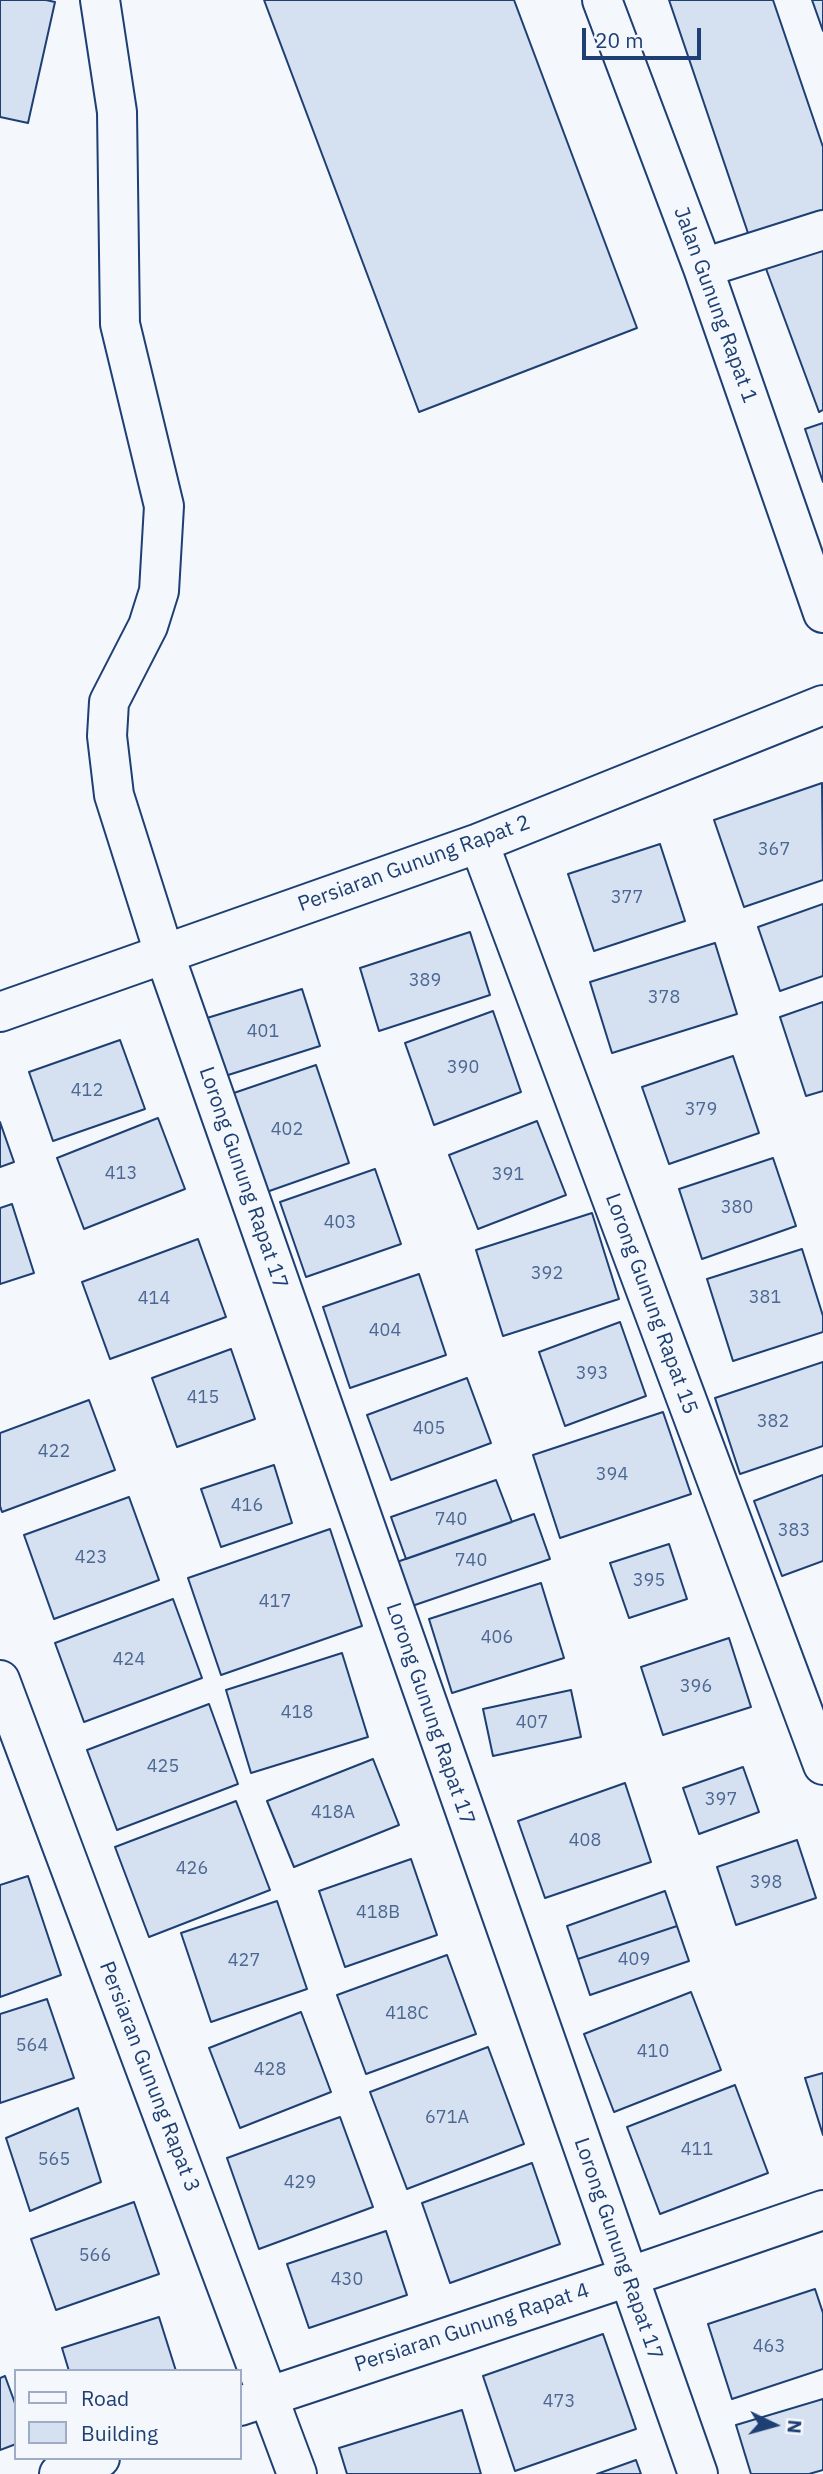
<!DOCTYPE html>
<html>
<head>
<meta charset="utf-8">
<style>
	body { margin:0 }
	#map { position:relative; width:823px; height:2474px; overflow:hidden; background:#f4f7fb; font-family:"IBM Plex Sans",sans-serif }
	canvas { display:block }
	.legend { position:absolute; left:14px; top:2369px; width:228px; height:91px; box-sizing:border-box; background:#f4f7fb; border:2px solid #9eadc5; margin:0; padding:9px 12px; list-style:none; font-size:21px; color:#1d3f73 }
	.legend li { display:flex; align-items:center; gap:14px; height:35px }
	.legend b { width:35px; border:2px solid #9eadc5 }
	.north { position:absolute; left:739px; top:2390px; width:70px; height:70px; -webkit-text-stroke:5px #f4f7fb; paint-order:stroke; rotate:95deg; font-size:19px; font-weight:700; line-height:28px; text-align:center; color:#1d3f73 }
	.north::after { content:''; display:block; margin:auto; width:24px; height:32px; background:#1d3f73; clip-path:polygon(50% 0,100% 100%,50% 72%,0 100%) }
	.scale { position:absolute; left:582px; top:28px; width:119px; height:32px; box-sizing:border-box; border:4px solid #1d3f73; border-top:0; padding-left:9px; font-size:21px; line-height:24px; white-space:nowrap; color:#1d3f73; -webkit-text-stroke:5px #f4f7fb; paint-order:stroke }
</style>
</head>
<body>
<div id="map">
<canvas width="823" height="2474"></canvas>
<ul class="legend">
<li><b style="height:9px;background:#f4f7fb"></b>Road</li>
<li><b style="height:19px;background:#d5e0f0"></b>Building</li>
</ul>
<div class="north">N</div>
<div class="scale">20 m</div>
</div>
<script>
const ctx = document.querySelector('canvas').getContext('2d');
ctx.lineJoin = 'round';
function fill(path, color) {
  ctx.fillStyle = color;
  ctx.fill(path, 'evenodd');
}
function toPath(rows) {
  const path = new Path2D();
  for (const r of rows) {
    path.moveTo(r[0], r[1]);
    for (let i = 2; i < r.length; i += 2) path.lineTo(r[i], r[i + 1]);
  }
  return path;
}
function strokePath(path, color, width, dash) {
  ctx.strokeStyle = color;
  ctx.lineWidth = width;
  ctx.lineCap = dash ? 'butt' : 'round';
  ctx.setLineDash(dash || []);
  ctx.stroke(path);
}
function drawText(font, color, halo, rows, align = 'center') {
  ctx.font = font + ' "IBM Plex Sans",sans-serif';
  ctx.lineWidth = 5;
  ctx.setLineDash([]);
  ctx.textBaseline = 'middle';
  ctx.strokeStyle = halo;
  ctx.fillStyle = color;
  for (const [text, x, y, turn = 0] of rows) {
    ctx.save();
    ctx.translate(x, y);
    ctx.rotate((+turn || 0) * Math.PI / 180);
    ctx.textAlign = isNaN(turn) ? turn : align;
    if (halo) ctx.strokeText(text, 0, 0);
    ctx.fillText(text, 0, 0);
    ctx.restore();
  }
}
const building = toPath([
	[0,0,46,0,55,2,28,123,0,117,0,0],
	[264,0,514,0,637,328,419,412,264,0],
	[669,0,773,0,823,147,823,210,749,236,669,0],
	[812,0,823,0,823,31,812,0],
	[823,244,823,410,819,412,765,266,823,244],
	[823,423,823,482,805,429,823,423],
	[822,783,823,880,744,907,714,820,822,783],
	[660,844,685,921,594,951,568,874,660,844],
	[823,904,823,976,780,991,758,927,823,904],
	[470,932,490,995,379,1031,360,968,470,932],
	[715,943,737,1014,612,1053,590,982,715,943],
	[302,989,320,1046,225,1076,207,1018,302,989],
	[823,1002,823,1091,806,1096,780,1017,823,1002],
	[493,1011,521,1092,434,1125,405,1043,493,1011],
	[120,1040,145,1109,53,1141,29,1072,120,1040],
	[733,1056,759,1133,669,1164,642,1087,733,1056],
	[316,1065,349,1163,258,1195,225,1096,316,1065],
	[158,1118,185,1189,84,1229,57,1158,158,1118],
	[537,1121,566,1195,478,1229,449,1155,537,1121],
	[0,1122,14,1162,0,1167,0,1122],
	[773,1158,796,1226,702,1259,679,1189,773,1158],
	[375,1169,401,1244,306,1277,280,1202,375,1169],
	[12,1204,34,1273,0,1284,0,1208,12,1204],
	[592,1213,619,1299,503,1336,476,1250,592,1213],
	[198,1239,226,1317,110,1359,82,1282,198,1239],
	[802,1249,823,1316,823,1332,733,1361,707,1279,802,1249],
	[419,1274,446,1355,350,1388,323,1307,419,1274],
	[620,1322,646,1396,565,1426,539,1352,620,1322],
	[231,1349,255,1419,177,1447,152,1378,231,1349],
	[823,1362,823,1446,740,1474,715,1398,823,1362],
	[467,1378,491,1443,391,1480,367,1415,467,1378],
	[89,1400,115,1470,2,1512,0,1506,0,1433,89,1400],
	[663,1412,691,1494,560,1538,533,1455,663,1412],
	[274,1465,292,1523,221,1547,201,1489,274,1465],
	[823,1475,823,1561,782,1576,754,1501,823,1475],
	[496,1480,512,1522,406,1559,391,1517,496,1480],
	[129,1497,159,1580,54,1619,24,1535,129,1497],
	[534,1514,550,1559,409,1607,394,1563,534,1514],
	[330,1529,362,1626,221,1675,188,1578,330,1529],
	[669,1544,687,1599,629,1618,610,1563,669,1544],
	[541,1583,564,1658,452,1693,429,1619,541,1583],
	[173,1599,202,1678,84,1722,55,1643,173,1599],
	[729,1638,751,1707,663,1735,641,1667,729,1638],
	[342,1653,368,1737,251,1773,226,1690,342,1653],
	[571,1690,581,1737,493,1756,483,1709,571,1690],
	[209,1704,238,1784,117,1830,87,1750,209,1704],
	[373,1759,399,1825,294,1867,267,1801,373,1759],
	[743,1767,759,1812,699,1834,683,1788,743,1767],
	[625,1783,651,1862,545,1898,518,1821,625,1783],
	[236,1801,270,1890,149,1937,115,1847,236,1801],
	[797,1840,816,1898,736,1925,717,1867,797,1840],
	[411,1859,437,1935,345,1967,319,1891,411,1859],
	[28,1876,61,1975,0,1997,0,1885,28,1876],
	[665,1891,677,1926,578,1959,567,1926,665,1891],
	[277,1901,307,1989,211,2022,181,1933,277,1901],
	[677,1926,689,1961,590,1995,578,1959,677,1926],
	[447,1955,476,2034,366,2074,337,1995,447,1955],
	[691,1992,721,2070,614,2112,584,2034,691,1992],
	[47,1999,74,2078,0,2103,0,2014,47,1999],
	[301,2012,331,2092,240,2128,209,2048,301,2012],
	[488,2047,524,2144,407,2189,370,2092,488,2047],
	[823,2073,823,2135,805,2078,823,2073],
	[735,2085,768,2173,660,2214,627,2127,735,2085],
	[78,2108,101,2182,30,2211,6,2138,78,2108],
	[340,2117,373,2207,259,2249,227,2158,340,2117],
	[532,2163,560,2244,450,2283,422,2203,532,2163],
	[134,2202,159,2274,56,2310,31,2239,134,2202],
	[386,2231,407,2295,309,2328,287,2264,386,2231],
	[815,2289,823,2313,823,2369,732,2399,708,2324,815,2289],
	[159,2317,176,2371,69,2371,62,2348,159,2317],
	[603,2334,636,2429,515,2471,483,2376,603,2334],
	[5,2376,16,2406,16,2444,0,2450,0,2378,5,2376],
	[823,2399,823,2470,809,2474,751,2474,736,2425,823,2399],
	[462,2410,481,2474,347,2474,339,2448,462,2410],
	[636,2460,641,2474,597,2474,636,2460]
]);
fill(building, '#d5e0f0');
strokePath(building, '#1d3f73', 2);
const minor = toPath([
	[100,0,117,112,120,324,164,506,159,591,148,626,109,702,107,736,114,795,164,953,698,2474],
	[602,0,703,268,823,613],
	[703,268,823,230],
	[479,843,823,1765],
	[0,1012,479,843,823,705],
	[0,1680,297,2474],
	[240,2406,628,2277,823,2210],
	[59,2474,100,2458]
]);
strokePath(minor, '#1d3f73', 42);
strokePath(minor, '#f4f7fb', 38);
drawText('18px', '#4b6792', null, [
	["367",774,850],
	["377",627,898],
	["389",425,981],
	["378",664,998],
	["401",263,1032],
	["390",463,1068],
	["412",87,1091],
	["379",701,1110],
	["402",287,1130],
	["413",121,1174],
	["391",508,1175],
	["380",737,1208],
	["403",340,1223],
	["392",547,1274],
	["381",765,1298],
	["414",154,1299],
	["404",385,1331],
	["393",592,1374],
	["415",203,1398],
	["382",773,1422],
	["405",429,1429],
	["422",54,1452],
	["394",612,1475],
	["416",247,1506],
	["740",451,1520],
	["383",794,1531],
	["423",91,1558],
	["740",471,1561],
	["395",649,1581],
	["417",275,1602],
	["406",497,1638],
	["424",129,1660],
	["396",696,1687],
	["418",297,1713],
	["407",532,1723],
	["425",163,1767],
	["397",721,1800],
	["418A",333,1813],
	["408",585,1841],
	["426",192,1869],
	["398",766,1883],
	["418B",378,1913],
	["409",634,1960],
	["427",244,1961],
	["418C",407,2014],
	["564",32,2046],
	["410",653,2052],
	["428",270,2070],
	["671A",447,2118],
	["411",697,2150],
	["565",54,2160],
	["429",300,2183],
	["566",95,2256],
	["430",347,2280],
	["463",769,2347],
	["473",559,2402]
]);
drawText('21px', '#1d3f73', '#f4f7fb', [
	["Jalan Gunung Rapat 1",715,305,70],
	["Persiaran Gunung Rapat 2",414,864,-20],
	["Lorong Gunung Rapat 17",243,1178,71],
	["Lorong Gunung Rapat 15",651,1304,70],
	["Lorong Gunung Rapat 17",430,1714,71],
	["Persiaran Gunung Rapat 3",149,2077,69],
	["Lorong Gunung Rapat 17",618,2249,71],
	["Persiaran Gunung Rapat 4",472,2328,-18]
]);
</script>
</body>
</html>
